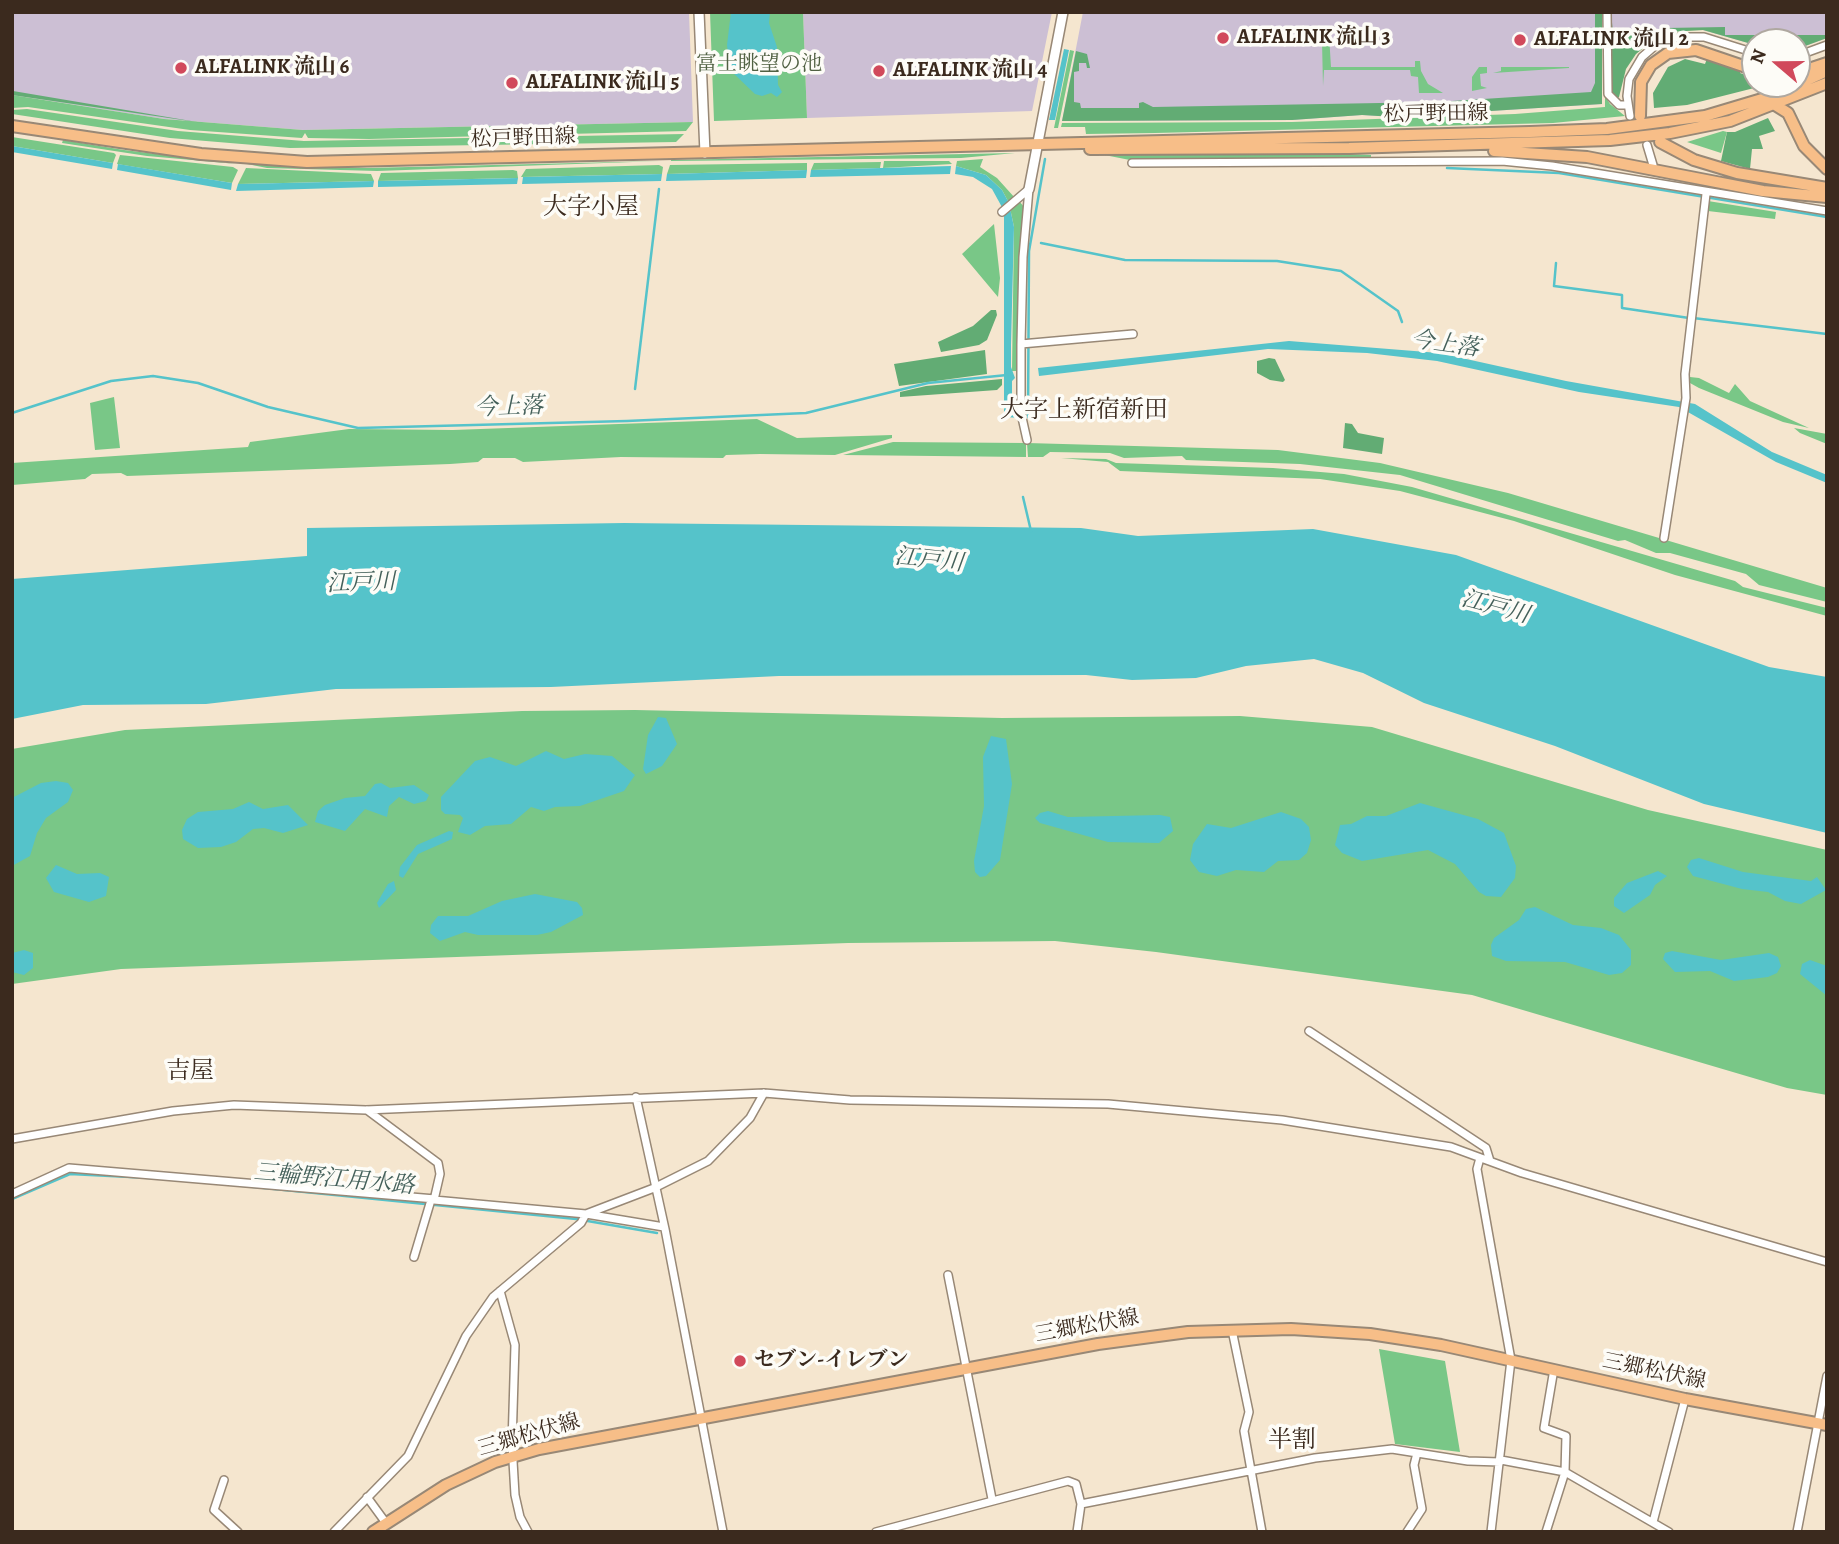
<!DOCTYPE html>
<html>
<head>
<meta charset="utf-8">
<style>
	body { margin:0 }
	#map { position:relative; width:1839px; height:1544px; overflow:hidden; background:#f5e6cf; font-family:Alegreya,serif }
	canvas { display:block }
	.frame { position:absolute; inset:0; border:14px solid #3b2a1e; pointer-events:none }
	.north { position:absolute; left:1741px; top:28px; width:70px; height:70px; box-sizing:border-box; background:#fdfcf7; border:2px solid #afa8a0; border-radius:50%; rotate:290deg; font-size:19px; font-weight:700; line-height:28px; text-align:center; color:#3b2a1e }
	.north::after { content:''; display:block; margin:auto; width:24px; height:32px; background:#d1495b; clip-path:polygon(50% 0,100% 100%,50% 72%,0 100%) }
</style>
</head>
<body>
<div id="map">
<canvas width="1839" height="1544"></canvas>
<div class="frame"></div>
<div class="north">N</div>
</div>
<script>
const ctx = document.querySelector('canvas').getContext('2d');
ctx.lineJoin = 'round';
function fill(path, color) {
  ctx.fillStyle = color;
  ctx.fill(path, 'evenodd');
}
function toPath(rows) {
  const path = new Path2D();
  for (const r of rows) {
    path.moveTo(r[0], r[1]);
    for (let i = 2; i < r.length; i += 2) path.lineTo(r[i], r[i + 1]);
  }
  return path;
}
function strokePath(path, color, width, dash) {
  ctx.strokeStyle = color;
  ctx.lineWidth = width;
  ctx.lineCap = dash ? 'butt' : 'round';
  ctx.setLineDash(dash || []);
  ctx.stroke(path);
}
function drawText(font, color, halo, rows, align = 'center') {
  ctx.font = font + ' Alegreya,"Noto Serif JP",serif';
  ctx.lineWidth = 7;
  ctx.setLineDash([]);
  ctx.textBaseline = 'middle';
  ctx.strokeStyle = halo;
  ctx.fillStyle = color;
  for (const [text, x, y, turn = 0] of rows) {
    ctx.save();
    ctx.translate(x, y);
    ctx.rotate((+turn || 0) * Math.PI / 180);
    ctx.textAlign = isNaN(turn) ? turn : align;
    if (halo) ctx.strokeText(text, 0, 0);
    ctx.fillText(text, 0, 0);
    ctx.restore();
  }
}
fill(toPath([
	[12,12,689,12,693,122,303,130,164,119,12,95],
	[803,12,1052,12,1032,111,807,118],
	[1083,12,1602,12,1602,104,1395,117,1362,115,1292,120,1062,121],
	[1611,12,1827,12,1827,38,1797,49,1797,42,1755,42,1755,45,1703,30,1682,30,1661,35,1611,36]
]), '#ccbfd4');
fill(toPath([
	[710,12,803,12,807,118,714,121],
	[1329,35,1331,67,1415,67,1415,61,1420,61,1421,71,1428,84,1443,93,1419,93,1418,77,1411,76,1410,70,1324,70,1323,86,1322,41],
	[1070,50,1074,51,1058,128,1054,128],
	[1479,67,1487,67,1487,73,1480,74,1481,86,1487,88,1472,91,1472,77],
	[1501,67,1569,67,1569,68,1493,73,1501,71],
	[12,95,164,119,303,130,693,122,686,131,369,139,308,138,305,133,302,138,190,130,28,107,12,108],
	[1605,96,1610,104,1625,116,1553,123,1155,133,1086,134,1085,127,1061,127,1062,123,1292,122,1515,114,1605,107],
	[27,109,178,131,304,141,684,134,676,142,290,148,170,138,12,114,12,110],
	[1723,131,1727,132,1721,153,1687,142],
	[12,137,114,153,116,155,113,163,12,146],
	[63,140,124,150,237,164,147,156,62,143],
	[1089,152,1344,154,1371,155,1371,159,1130,160],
	[1015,153,961,158,671,161,671,160],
	[120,155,233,167,238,170,232,183,117,164],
	[983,159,980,167,997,178,1015,198,1009,203,1002,190,986,175,956,166,957,161],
	[661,161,377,171,267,168,247,164,367,168],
	[884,161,949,161,952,164,883,168],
	[881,162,880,168,811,170,814,163],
	[807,163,807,170,667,174,670,165],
	[659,165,663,167,662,174,521,177,526,169],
	[246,168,371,174,374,181,238,184],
	[513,170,517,171,518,178,378,181,381,173],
	[1019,201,1025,208,1017,374,1017,371,1012,371,1014,227,1010,208],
	[1708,201,1776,212,1775,219,1708,211,1698,280],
	[994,224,1000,278,998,297,962,254],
	[1690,377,1699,378,1729,393,1735,384,1750,401,1809,428,1783,422,1699,388,1690,383],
	[114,397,120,448,95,450,90,403],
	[757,419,797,438,892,435,892,438,835,455,760,454,726,455,723,458,621,457,523,462,515,458,483,458,478,462,450,464,127,476,121,473,92,474,85,479,12,485,12,463,248,447,250,442,349,429,453,430],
	[1794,428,1827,434,1827,444,1800,433],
	[893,442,1026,443,1026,457,843,455],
	[1027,443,1278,450,1380,463,1508,493,1827,588,1827,602,1759,585,1746,574,1670,553,1656,553,1625,540,1618,541,1400,475,1300,464,1186,460,1182,456,1124,458,1110,453,1050,452,1043,457,1028,457],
	[1061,458,1106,459,1116,463,1273,468,1344,474,1412,487,1735,581,1743,587,1827,608,1827,616,1675,575,1514,521,1400,491,1320,479,1120,471,1108,462],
	[635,710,1002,718,1240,716,1372,727,1648,810,1827,850,1827,1095,1787,1088,1472,995,1156,952,1055,941,848,943,121,969,12,984,12,749,125,730,522,711],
	[1379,1349,1445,1361,1460,1452,1395,1444]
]), '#79c787');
fill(toPath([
	[1595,12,1602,12,1602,104,1395,117,1362,115,1292,120,1062,121,1076,51,1087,54,1090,68,1087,68,1086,63,1079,63,1079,71,1074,72,1074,102,1080,103,1081,108,1139,108,1139,103,1143,102,1153,107,1437,102,1591,92,1595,83],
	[1611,12,1613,33,1664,33,1665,28,1725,27,1725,35,1827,35,1827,38,1797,49,1797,42,1755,42,1755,45,1703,30,1670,32,1657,37,1636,54,1626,69,1619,97,1616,100,1611,89],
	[1708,56,1741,69,1740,73,1755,78,1755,84,1770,84,1687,105,1654,108,1653,93,1668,67,1685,59,1705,64],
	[12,89,13,91,203,123,12,95],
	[1768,118,1775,131,1759,136,1763,149,1752,149,1750,169,1721,161,1727,132,1735,132],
	[991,310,996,310,997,315,987,340,979,345,941,352,938,342,973,326],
	[985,350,987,374,899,386,894,364],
	[1269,358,1275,359,1285,380,1283,382,1270,380,1257,373,1257,361],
	[1002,379,1002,385,997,390,900,397,900,392,926,386],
	[1345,423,1352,424,1358,433,1384,438,1382,454,1343,448]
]), '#62ac74');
fill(toPath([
	[731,12,770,12,769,23,777,47,778,85,782,92,777,97,771,93,762,96,755,94,730,70,727,45],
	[1064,49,1069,50,1055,120,1049,120],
	[12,146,113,163,112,169,12,152],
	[118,164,232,183,231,190,117,170],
	[951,166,950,174,810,177,811,170],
	[956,166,986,175,1002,190,1009,203,1003,209,992,189,973,177,955,174],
	[807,170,806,178,666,181,667,174],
	[662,174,661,181,522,184,523,177],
	[518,178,517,184,378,187,378,181],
	[374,181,373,187,236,191,238,184],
	[1010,208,1014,227,1011,345,1011,367,1015,378,1012,381,1012,414,1004,413,1004,213],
	[1289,341,1439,353,1566,381,1695,404,1772,452,1827,475,1827,483,1776,462,1679,407,1579,392,1437,361,1367,353,1268,349,1039,376,1038,368],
	[624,523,1081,528,1138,536,1313,529,1456,555,1769,667,1827,677,1827,833,1704,804,1555,746,1424,703,1363,673,1314,659,1246,666,1196,678,1132,680,1086,675,779,676,551,687,336,689,206,704,83,705,12,719,12,579,307,556,307,528],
	[658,717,666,718,677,744,662,766,646,774,643,769,648,735],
	[991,736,1006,739,1012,784,1000,860,986,876,980,877,975,872,974,861,984,806,983,757],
	[546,751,564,759,585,754,612,756,635,775,624,791,580,806,555,807,544,811,531,807,511,824,485,826,470,835,458,832,463,818,460,815,445,814,441,810,441,797,475,761,490,757,516,766],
	[56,781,68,783,73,790,68,802,46,818,37,833,30,856,12,866,12,798,41,783],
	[381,783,390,788,414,785,429,795,426,801,414,804,399,797,389,806,387,817,365,809,345,831,315,822,318,811,325,805,345,798,365,796,375,784],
	[249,802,263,809,288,805,308,825,283,833,264,828,253,829,236,842,221,847,198,848,183,839,182,830,187,819,198,812,233,809],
	[1420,803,1478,819,1504,833,1516,866,1515,878,1501,897,1486,896,1479,892,1455,864,1428,850,1362,861,1342,853,1335,845,1340,825,1351,824,1367,816,1386,816],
	[1048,811,1068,817,1160,815,1170,817,1173,831,1159,843,1108,842,1040,823,1035,818,1040,813],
	[1281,812,1301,819,1309,827,1311,840,1307,853,1299,860,1278,861,1264,872,1236,870,1217,876,1199,872,1190,860,1193,844,1207,824,1231,828],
	[449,831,453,832,452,839,418,854,403,878,399,876,400,867,417,845],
	[1699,858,1743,872,1811,881,1817,877,1826,890,1801,904,1785,901,1768,892,1742,889,1693,876,1687,867,1691,860],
	[56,865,77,874,100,873,109,877,106,896,89,902,54,892,46,878],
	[1658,871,1667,876,1655,885,1650,895,1624,913,1614,906,1614,898,1627,883],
	[394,881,396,890,379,908,377,903,388,884],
	[535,894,577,902,582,908,583,915,551,932,537,935,478,935,465,932,440,941,430,933,431,925,438,916,468,916,502,901],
	[1535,907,1573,925,1601,928,1619,935,1631,950,1631,965,1622,973,1609,975,1565,962,1506,961,1492,956,1491,945,1494,938,1519,920,1526,909],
	[24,950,33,953,33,968,24,975,12,972,12,953],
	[1672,951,1721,960,1769,953,1778,957,1781,966,1777,973,1768,977,1734,981,1710,971,1675,972,1663,959,1665,953],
	[1810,960,1827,966,1827,996,1800,974,1802,964]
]), '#55c3ca');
strokePath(toPath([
	[1447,168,1559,173,1827,217],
	[1041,243,1125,260,1277,261,1341,271,1398,311,1402,322],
	[1556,263,1554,286,1622,295,1622,308,1689,318],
	[1693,318,1827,334],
	[635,389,659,189],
	[1008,410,1008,416,1028,417,1029,251,1045,159],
	[12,413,111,381,153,376,198,383,268,407,358,428,627,421,806,413,928,383,1007,375],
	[1023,497,1031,531],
	[234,1185,576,1219,657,1233],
	[12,1199,70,1174,150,1178]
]), '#55c3ca', 2.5);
const minor = toPath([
	[1607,12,1608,94,1619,105,1627,105],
	[1797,56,1827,45],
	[1630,116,1627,96,1629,79,1642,57,1657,44,1680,37,1704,37,1755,53],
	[1647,145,1653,165],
	[1132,163,1502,161,1552,166,1827,211],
	[1002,212,1029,189],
	[1021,344,1133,334],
	[1027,440,1021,413,1021,344,1023,257,1029,189],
	[1664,538,1686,398,1685,374,1706,194],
	[1309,1031,1486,1148,1490,1161],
	[636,1097,665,1229,723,1532],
	[367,1110,438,1163,440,1174,434,1200,586,1214,664,1227],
	[12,1139,173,1111,234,1105,366,1110,764,1093,850,1100,1108,1104,1282,1120,1451,1147,1522,1173,1827,1262],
	[1480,1158,1477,1169,1511,1360,1491,1532],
	[12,1194,69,1168,435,1199],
	[414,1257,431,1200],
	[948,1275,992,1499],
	[500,1291,515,1345,512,1444,515,1495,520,1517,528,1532],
	[1232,1330,1249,1412,1244,1431,1262,1532],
	[1501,1460,1565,1472,1669,1532],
	[224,1480,214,1510,238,1532],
	[367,1497,386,1523],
	[1081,1504,1315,1458,1392,1449,1468,1461,1500,1462],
	[1653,1522,1685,1399],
	[334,1532,408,1456,466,1336,493,1297,581,1223,586,1214,654,1188,708,1161,750,1118,764,1093],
	[876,1532,1068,1481,1076,1484,1081,1504,1077,1532],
	[1407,1532,1422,1509,1414,1465,1417,1453],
	[1546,1532,1565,1472,1566,1436,1544,1428,1554,1369],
	[1797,1532,1827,1376]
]);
const tertiary = toPath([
	[699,12,705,153],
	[1029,189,1063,12]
]);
const primary = toPath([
	[1797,73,1827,63],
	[1772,103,1788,113,1804,146,1827,169],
	[1640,116,1641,82,1651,65,1668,53,1696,50,1755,70],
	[12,126,201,154,307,162,1530,132,1607,129,1705,116,1772,96,1827,71],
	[1660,142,1694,160,1737,173,1827,188],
	[1090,149,1349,148,1610,140,1670,133,1730,121,1827,83],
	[1494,151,1587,157,1763,191,1827,197],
	[373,1532,446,1485,495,1462,539,1449,1098,1344,1188,1332,1291,1329,1370,1334,1441,1345,1685,1399,1827,1425]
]);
strokePath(minor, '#988876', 10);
strokePath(tertiary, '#988876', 12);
strokePath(primary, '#988876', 14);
strokePath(minor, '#fff', 7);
strokePath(tertiary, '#fff', 9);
strokePath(primary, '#f7be88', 10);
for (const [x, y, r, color] of [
	[1223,38,7,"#d1495b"],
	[1520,40,7,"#d1495b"],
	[181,68,7,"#d1495b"],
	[879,71,7,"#d1495b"],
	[512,83,7,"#d1495b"],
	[740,1361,7,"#d1495b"]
]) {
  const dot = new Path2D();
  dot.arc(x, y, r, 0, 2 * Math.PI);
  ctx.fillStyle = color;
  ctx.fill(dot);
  strokePath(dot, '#fdfcf7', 2.5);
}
drawText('bold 21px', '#3b2a1e', '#fdfcf7', [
	["ALFALINK 流山 3",1237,38],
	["ALFALINK 流山 2",1534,40],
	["ALFALINK 流山 6",195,68],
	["ALFALINK 流山 4",893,71],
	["ALFALINK 流山 5",526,83],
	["セブン-イレブン",754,1361]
], 'left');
drawText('21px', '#516143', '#fdfcf7', [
	["富士眺望の池",759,65]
]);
drawText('21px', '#3b2a1e', '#fdfcf7', [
	["松戸野田線",1436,115,-1],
	["松戸野田線",523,139,-2],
	["三郷松伏線",1087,1327,-10],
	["三郷松伏線",1654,1372,12],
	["三郷松伏線",529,1436,-16]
]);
drawText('italic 23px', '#44605a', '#fdfcf7', [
	["今上落",1445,345,8],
	["今上落",509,408,-2],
	["江戸川",929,561,6],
	["江戸川",361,584,-2],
	["江戸川",1495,608,15],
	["三輪野江用水路",334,1180,5]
]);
drawText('24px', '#3b2a1e', '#fdfcf7', [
	["大字小屋",591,208],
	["大字上新宿新田",1084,411],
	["吉屋",190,1072],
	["半割",1292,1441]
]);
</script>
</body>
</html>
